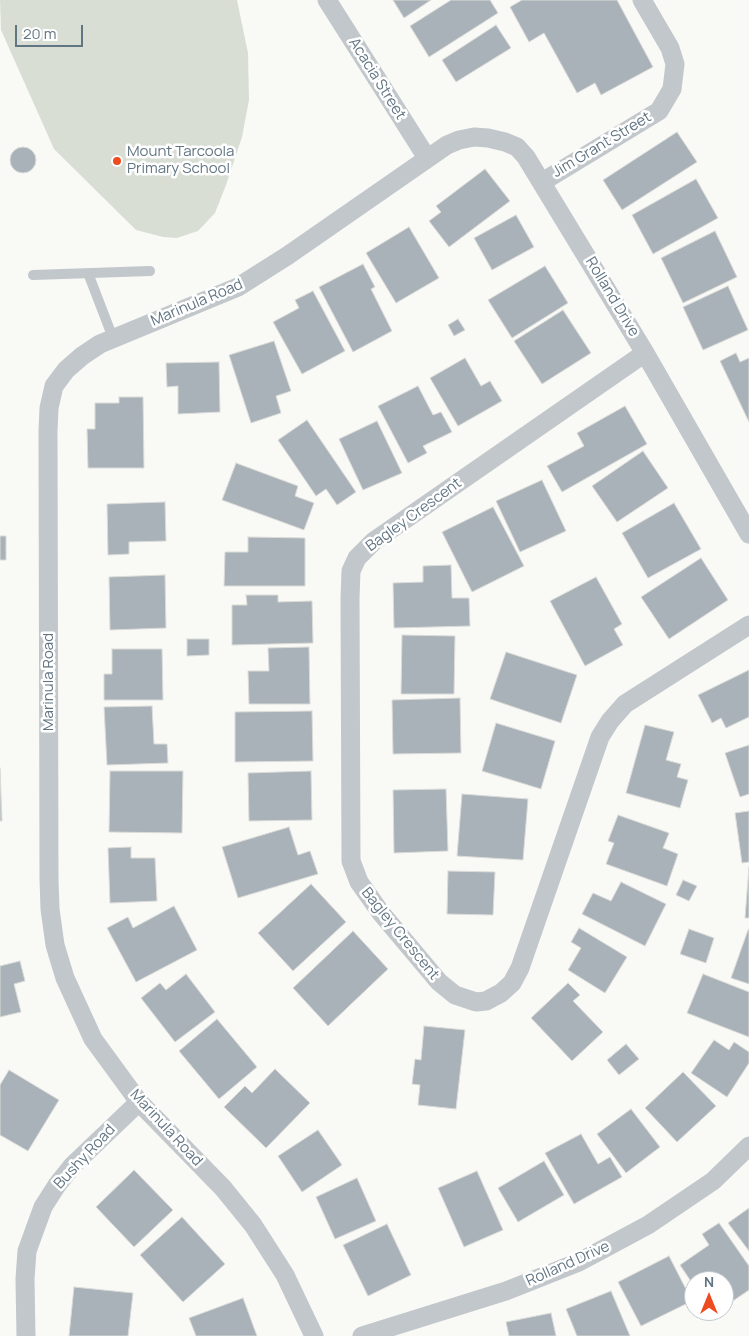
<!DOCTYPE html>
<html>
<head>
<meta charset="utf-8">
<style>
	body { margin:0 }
	#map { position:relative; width:749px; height:1336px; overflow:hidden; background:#f9f9f6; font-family:Manrope,sans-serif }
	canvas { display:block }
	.north { position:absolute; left:684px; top:1271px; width:50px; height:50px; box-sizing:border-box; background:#fff; border:1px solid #c0c8cd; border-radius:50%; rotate:0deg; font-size:14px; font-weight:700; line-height:20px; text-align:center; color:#627583 }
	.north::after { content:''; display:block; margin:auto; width:18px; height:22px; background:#ef4b20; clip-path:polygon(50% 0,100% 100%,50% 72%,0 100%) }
	.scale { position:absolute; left:15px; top:25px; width:68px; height:22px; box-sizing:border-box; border:2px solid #627583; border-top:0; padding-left:6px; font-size:15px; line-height:18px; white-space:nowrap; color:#627583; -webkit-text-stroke:4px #fff; paint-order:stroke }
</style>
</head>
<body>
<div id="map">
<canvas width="749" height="1336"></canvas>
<div class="north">N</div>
<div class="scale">20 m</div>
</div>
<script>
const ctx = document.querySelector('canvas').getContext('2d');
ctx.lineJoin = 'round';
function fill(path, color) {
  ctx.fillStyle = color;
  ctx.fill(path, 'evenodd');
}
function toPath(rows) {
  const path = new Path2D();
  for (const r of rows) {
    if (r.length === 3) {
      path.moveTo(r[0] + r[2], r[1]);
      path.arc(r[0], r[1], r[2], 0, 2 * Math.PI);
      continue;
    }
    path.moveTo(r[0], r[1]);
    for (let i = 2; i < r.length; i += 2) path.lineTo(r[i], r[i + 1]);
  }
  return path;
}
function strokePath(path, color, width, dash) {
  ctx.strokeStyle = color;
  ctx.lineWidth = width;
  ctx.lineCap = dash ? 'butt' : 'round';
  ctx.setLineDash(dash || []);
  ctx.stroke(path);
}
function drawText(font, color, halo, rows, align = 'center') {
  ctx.font = font + ' Manrope,sans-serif';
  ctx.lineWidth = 5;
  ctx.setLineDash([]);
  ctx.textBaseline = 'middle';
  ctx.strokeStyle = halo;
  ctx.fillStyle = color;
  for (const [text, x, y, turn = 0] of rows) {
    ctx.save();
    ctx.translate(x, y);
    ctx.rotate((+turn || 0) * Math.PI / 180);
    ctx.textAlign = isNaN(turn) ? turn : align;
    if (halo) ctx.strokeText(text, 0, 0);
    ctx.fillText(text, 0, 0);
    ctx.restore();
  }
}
fill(toPath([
	[0,0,237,0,248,53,249,100,242,137,226,185,215,213,198,231,177,238,163,237,136,230,54,149,1,30]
]), '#d9ded5');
const building = toPath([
	[393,0,431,0,404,18,393,0],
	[451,0,490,0,498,13,429,57,410,26,451,0],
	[522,0,617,0,653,67,601,95,595,83,577,93,544,33,529,42,510,7,522,0],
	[496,25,511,48,456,82,442,60,496,25],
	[677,132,697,162,622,210,603,180,677,132],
	[23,160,13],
	[485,169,510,201,449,247,429,221,441,212,436,206,485,169],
	[696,179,718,218,653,254,632,215,696,179],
	[516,215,534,247,492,270,474,238,516,215],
	[409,227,439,278,396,303,366,253,409,227],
	[715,231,737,277,683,303,661,258,715,231],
	[363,264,375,287,371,289,392,331,353,352,319,287,363,264],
	[545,266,568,303,512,338,488,300,545,266],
	[728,286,748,330,703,350,683,307,728,286],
	[313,291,345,351,302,374,273,322,299,308,295,300,313,291],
	[563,310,591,353,542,384,514,341,563,310],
	[458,319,465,330,454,336,448,325,458,319],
	[274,341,291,391,276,396,281,413,251,423,229,355,274,341],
	[736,353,740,362,749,358,749,422,720,361,736,353],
	[465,358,481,386,490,381,502,401,458,426,430,378,465,358],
	[219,362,220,412,178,414,178,386,167,387,166,363,219,362],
	[418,386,433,415,441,412,452,432,423,446,427,453,408,463,378,406,418,386],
	[119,397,143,397,144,468,88,468,87,429,95,429,95,403,119,403,119,397],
	[625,406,647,444,562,492,547,466,584,446,577,433,625,406],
	[307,420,356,492,337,505,326,489,316,496,278,440,307,420],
	[377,421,402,473,363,490,339,439,377,421],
	[643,451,668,488,617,522,592,486,643,451],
	[236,463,298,486,295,496,314,503,304,530,222,500,236,463],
	[542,480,566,531,520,552,496,501,542,480],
	[165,502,166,541,129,542,129,554,108,555,107,504,165,502],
	[674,503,701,549,648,578,622,533,674,503],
	[493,507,524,566,472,592,442,532,493,507],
	[0,536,6,536,6,560,0,560,0,536],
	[248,537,305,538,305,586,224,586,225,552,248,552,248,537],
	[701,558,728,600,669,639,641,597,701,558],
	[451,565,452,598,469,598,470,626,394,628,393,583,423,582,423,566,451,565],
	[165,575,166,628,110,630,109,577,165,575],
	[596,577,622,624,614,629,623,645,585,666,550,601,596,577],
	[246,595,278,595,278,602,312,601,313,643,232,645,232,605,247,605,246,595],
	[402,635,455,636,454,694,401,694,402,635],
	[187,639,209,639,209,655,187,656,187,639],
	[309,647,310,704,249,704,248,671,269,671,268,648,309,647],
	[112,649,162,649,163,700,104,700,104,674,112,674,112,649],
	[506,652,577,675,561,723,490,699,506,652],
	[749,670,749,717,726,728,721,718,712,723,698,695,749,670],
	[460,698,461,753,393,754,392,700,460,698],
	[152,706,154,744,167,744,168,763,107,765,104,707,152,706],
	[312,711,313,761,235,762,235,712,312,711],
	[496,723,555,741,541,789,482,771,496,723],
	[645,725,674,732,666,760,681,764,677,777,688,780,680,808,626,793,645,725],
	[749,745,749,794,740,797,725,753,749,745],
	[0,768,2,821,0,821,0,768],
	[110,771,183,771,182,833,109,832,110,771],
	[311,771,312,820,249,821,248,773,311,771],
	[446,789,448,851,394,853,393,790,446,789],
	[462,794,528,799,523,860,457,856,462,794],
	[749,811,749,862,742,863,735,813,749,811],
	[618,815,669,833,663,848,678,854,667,886,606,864,614,843,608,841,618,815],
	[289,827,298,855,310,851,318,874,238,898,222,847,289,827],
	[131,847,131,858,155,858,157,901,110,903,108,848,131,847],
	[749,867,749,918,745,918,749,867],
	[448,871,495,872,493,915,447,914,448,871],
	[683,880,697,886,689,901,676,895,683,880],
	[621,882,666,904,645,946,582,914,593,893,611,901,621,882],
	[311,884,346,922,293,971,258,933,311,884],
	[174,906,197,950,136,982,107,928,128,917,133,928,174,906],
	[579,928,627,957,605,993,568,970,581,948,571,942,579,928],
	[689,929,714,938,706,963,680,954,689,929],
	[748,930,749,930,749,984,731,978,748,930],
	[353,931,388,969,328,1026,293,988,353,931],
	[20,961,25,981,14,984,21,1012,0,1017,0,966,20,961],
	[186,974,215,1012,175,1042,141,998,160,983,166,990,186,974],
	[703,974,749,992,749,1037,687,1013,703,974],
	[568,983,580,995,573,1001,603,1032,572,1061,531,1018,568,983],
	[217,1019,257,1067,219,1099,179,1051,217,1019],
	[424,1026,465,1030,456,1109,418,1105,420,1085,412,1084,415,1059,421,1060,424,1026],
	[714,1040,729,1050,734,1042,749,1052,749,1063,727,1097,691,1073,714,1040],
	[626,1044,639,1059,619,1075,607,1060,626,1044],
	[275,1069,310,1103,266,1148,224,1107,245,1086,252,1093,275,1069],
	[9,1070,59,1100,28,1151,0,1135,0,1085,9,1070],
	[683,1072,716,1106,677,1142,645,1108,683,1072],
	[631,1109,660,1147,626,1173,597,1134,631,1109],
	[318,1130,342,1165,302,1192,278,1156,318,1130],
	[581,1134,598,1164,610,1157,622,1177,574,1204,545,1153,581,1134],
	[544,1161,564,1195,518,1222,498,1188,544,1161],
	[134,1170,173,1210,134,1247,96,1207,134,1170],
	[477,1171,503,1230,464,1247,438,1188,477,1171],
	[357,1178,376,1221,335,1239,316,1197,357,1178],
	[749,1208,749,1251,728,1223,749,1208],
	[182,1217,225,1264,183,1302,140,1255,182,1217],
	[719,1223,749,1266,749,1290,724,1307,724,1281,694,1281,694,1286,680,1265,709,1245,702,1234,719,1223],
	[387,1224,411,1275,368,1296,343,1245,387,1224],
	[669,1256,692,1301,641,1326,618,1282,669,1256],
	[74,1287,133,1293,128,1336,69,1336,74,1287],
	[611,1291,630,1336,577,1336,566,1309,611,1291],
	[243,1298,257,1336,196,1336,189,1318,243,1298],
	[551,1313,556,1336,509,1336,506,1322,551,1313]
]);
fill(building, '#a8b2b8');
strokePath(building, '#dbdbd8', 1);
strokePath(toPath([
	[88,273,113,338],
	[33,275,150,271]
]), '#c2c7cb', 10);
strokePath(toPath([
	[327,0,427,158],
	[542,182,659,111,672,89,675,64,670,48,642,0],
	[645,353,374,541,357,558,351,571,350,598,351,861,359,882,381,913,439,982,455,995,476,1002,486,1001,501,993,512,983,520,968,600,737,610,721,625,704,749,625],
	[26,1336,25,1279,27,1251,43,1207,57,1185,73,1165,139,1102],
	[314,1336,285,1275,253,1225,223,1188,139,1102,93,1039,65,978,55,945,50,909,49,879,48,431,49,408,54,386,66,370,82,356,100,344,238,287,287,256,447,145,459,140,474,137,488,138,505,142,517,147,526,157,645,353,749,534],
	[362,1336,506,1291,579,1262,648,1225,713,1181,749,1146]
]), '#c2c7cb', 19);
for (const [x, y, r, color] of [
	[117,161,5,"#ef4b20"]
]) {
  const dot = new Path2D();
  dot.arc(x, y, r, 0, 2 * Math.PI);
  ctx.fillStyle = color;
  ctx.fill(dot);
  strokePath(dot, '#fff', 2);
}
drawText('15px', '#627583', '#fff', [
	["Acacia Street",377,79,58],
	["Jim Grant Street",602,145,-31],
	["Rolland Drive",612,297,59],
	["Marinula Road",197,303,-23],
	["Bagley Crescent",414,515,-36],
	["Marinula Road",49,682,-90],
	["Bagley Crescent",400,934,51],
	["Marinula Road",166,1128,47],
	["Bushy Road",85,1157,-47],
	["Rolland Drive",568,1264,-24]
]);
drawText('15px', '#627583', '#fff', [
	["Mount Tarcoola",127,152],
	["Primary School",127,169]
], 'left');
</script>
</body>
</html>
